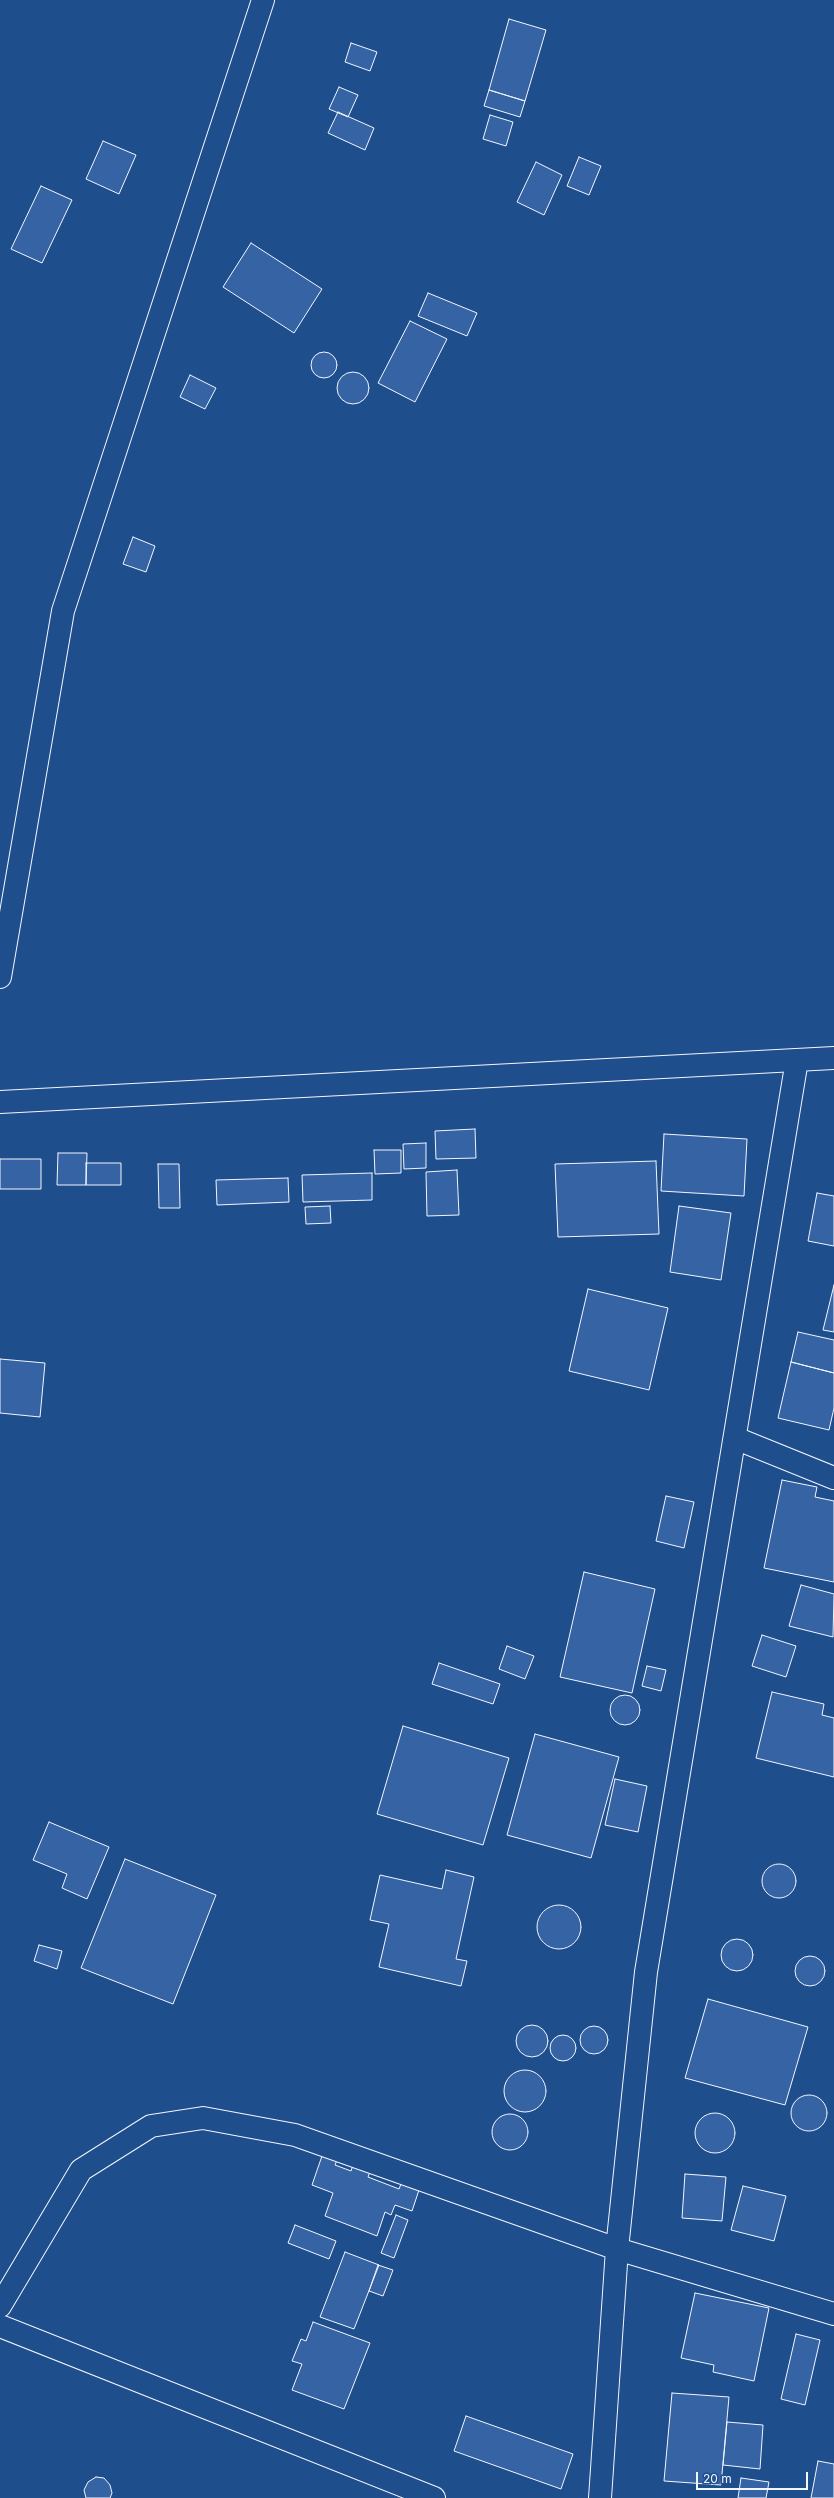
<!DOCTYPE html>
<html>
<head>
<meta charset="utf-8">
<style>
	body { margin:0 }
	#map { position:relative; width:834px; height:2498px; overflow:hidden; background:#1f4e8c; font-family:Inter,sans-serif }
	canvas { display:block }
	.scale { position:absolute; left:696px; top:2472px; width:112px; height:18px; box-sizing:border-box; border:2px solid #f2f6ff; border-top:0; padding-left:5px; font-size:12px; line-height:14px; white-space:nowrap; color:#f2f6ff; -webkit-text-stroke:3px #1f4e8c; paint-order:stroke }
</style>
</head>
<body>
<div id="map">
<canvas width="834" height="2498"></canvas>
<div class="scale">20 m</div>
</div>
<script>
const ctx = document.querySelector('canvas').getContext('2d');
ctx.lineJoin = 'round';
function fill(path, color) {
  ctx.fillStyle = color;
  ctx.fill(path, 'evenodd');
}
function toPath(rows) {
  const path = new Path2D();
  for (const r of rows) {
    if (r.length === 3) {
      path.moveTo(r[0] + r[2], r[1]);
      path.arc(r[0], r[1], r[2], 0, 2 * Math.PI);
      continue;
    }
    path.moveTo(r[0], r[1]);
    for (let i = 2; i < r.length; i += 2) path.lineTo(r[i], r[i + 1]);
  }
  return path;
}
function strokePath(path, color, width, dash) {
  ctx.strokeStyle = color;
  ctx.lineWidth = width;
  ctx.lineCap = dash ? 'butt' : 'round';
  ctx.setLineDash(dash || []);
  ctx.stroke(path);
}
const building = toPath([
	[509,19,546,30,525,101,489,90,509,19],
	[351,43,377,52,370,71,345,62,351,43],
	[339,87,358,95,348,117,329,109,339,87],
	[489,90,525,101,520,117,484,106,489,90],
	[338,112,374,128,365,150,328,133,338,112],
	[490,115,513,122,506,146,483,139,490,115],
	[103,141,136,155,119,194,86,179,103,141],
	[579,157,601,166,589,195,567,186,579,157],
	[536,162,562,175,544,215,517,202,536,162],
	[41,186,72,200,42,263,11,249,41,186],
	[251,243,322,289,294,333,223,287,251,243],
	[428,293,477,313,467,336,418,316,428,293],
	[410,321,447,339,415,402,378,383,410,321],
	[324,365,13],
	[353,388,16],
	[190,375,216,388,205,409,180,397,190,375],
	[133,537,155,546,146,572,123,564,133,537],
	[475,1129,476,1158,436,1159,435,1131,475,1129],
	[664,1134,747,1139,744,1196,661,1191,664,1134],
	[426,1143,426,1168,404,1169,403,1144,426,1143],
	[374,1150,401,1150,401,1173,375,1174,374,1150],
	[58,1153,87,1153,86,1185,57,1185,58,1153],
	[0,1159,41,1159,41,1189,0,1189,0,1159],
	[656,1161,659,1234,558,1237,555,1164,656,1161],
	[86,1163,121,1163,121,1185,86,1185,86,1163],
	[158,1164,179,1164,180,1208,159,1208,158,1164],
	[457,1170,459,1215,427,1216,426,1172,457,1170],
	[372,1173,372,1200,303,1202,302,1175,372,1173],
	[288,1178,289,1202,217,1205,216,1180,288,1178],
	[817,1193,834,1196,834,1246,808,1241,817,1193],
	[330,1206,331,1223,306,1224,305,1207,330,1206],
	[679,1206,731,1213,721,1280,670,1272,679,1206],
	[834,1285,834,1332,823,1330,834,1285],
	[588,1289,668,1308,649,1390,569,1371,588,1289],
	[798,1332,834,1340,834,1373,791,1362,798,1332],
	[0,1359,45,1363,40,1417,0,1413,0,1359],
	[791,1362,834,1373,834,1408,829,1430,778,1418,791,1362],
	[782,1480,817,1487,815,1497,834,1501,834,1582,764,1568,782,1480],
	[666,1496,694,1502,684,1548,656,1541,666,1496],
	[584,1572,655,1589,632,1693,560,1677,584,1572],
	[801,1585,834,1594,833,1637,789,1626,801,1585],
	[762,1635,796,1646,786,1677,752,1666,762,1635],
	[507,1646,534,1656,525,1679,499,1669,507,1646],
	[439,1663,500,1684,493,1704,432,1684,439,1663],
	[647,1666,666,1670,661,1691,642,1686,647,1666],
	[772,1692,824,1704,822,1715,834,1718,834,1777,756,1758,772,1692],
	[625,1710,15],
	[403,1726,509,1758,483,1845,377,1814,403,1726],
	[535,1734,619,1757,591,1858,507,1835,535,1734],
	[615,1779,647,1786,638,1832,605,1825,615,1779],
	[49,1822,109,1847,87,1899,62,1888,67,1874,33,1860,49,1822],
	[125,1859,216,1895,173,2004,81,1968,125,1859],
	[779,1881,17],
	[446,1870,474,1877,456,1959,467,1961,461,1986,379,1967,389,1924,370,1920,380,1875,442,1889,446,1870],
	[559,1927,22],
	[737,1955,16],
	[39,1945,62,1951,57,1969,34,1961,39,1945],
	[810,1971,15],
	[708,1999,808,2027,785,2105,685,2078,708,1999],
	[532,2041,16],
	[594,2040,14],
	[563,2048,13],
	[525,2091,21],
	[809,2113,18],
	[715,2133,20],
	[510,2132,18],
	[323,2153,338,2158,335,2165,351,2171,354,2162,371,2169,368,2177,399,2189,401,2184,419,2190,412,2211,395,2205,391,2215,385,2212,377,2236,325,2216,333,2193,312,2185,323,2153],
	[685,2174,726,2177,722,2221,682,2218,685,2174],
	[743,2186,786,2196,774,2241,731,2230,743,2186],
	[396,2215,408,2220,394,2258,381,2253,396,2215],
	[295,2225,336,2241,329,2259,288,2243,295,2225],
	[345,2252,379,2265,354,2329,320,2317,345,2252],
	[378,2265,393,2270,383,2296,369,2291,378,2265],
	[695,2293,769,2308,754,2381,713,2372,714,2365,681,2358,695,2293],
	[313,2322,370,2343,344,2409,292,2390,302,2364,292,2361,301,2339,306,2341,313,2322],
	[796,2334,820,2340,805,2405,781,2399,796,2334],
	[672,2393,729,2397,721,2485,664,2481,672,2393],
	[466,2416,573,2454,561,2489,454,2451,466,2416],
	[727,2422,763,2425,760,2469,723,2465,727,2422],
	[818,2461,834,2464,834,2498,811,2498,818,2461],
	[96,2477,104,2478,110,2485,112,2493,110,2498,86,2498,84,2490,88,2482,96,2477],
	[741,2478,769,2482,766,2498,738,2498,741,2478]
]);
fill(building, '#3563a3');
strokePath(building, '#f2f6ff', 1);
const minor = toPath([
	[0,977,63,611,263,0],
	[735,1438,834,1478],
	[0,2306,81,2170,151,2126,203,2118,295,2135,617,2249,834,2314],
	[0,2326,434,2498],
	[600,2498,617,2249,646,1972,797,1060]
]);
const trunk = toPath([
	[0,1102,834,1058]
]);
strokePath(minor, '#f2f6ff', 24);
strokePath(trunk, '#f2f6ff', 24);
strokePath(minor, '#1f4e8c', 22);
strokePath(trunk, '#1f4e8c', 22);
</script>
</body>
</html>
